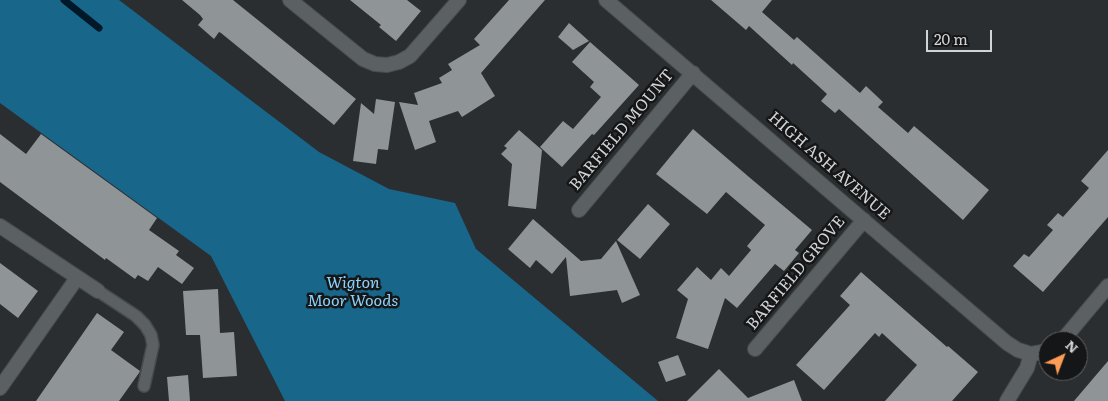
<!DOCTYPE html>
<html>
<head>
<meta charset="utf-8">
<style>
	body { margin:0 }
	#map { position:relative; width:1108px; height:401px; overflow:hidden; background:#2a2e30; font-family:Literata,serif }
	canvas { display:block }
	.north { position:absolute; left:1038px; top:331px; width:50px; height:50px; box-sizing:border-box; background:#141617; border:1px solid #606263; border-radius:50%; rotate:43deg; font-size:14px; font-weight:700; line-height:20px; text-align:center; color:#d1d3d5 }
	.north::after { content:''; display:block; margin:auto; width:18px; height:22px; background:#fd9c55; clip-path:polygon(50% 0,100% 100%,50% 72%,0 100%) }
	.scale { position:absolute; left:926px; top:30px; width:66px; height:22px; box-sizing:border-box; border:2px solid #d1d3d5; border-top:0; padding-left:6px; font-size:15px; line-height:18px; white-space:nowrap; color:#d1d3d5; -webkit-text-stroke:4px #141617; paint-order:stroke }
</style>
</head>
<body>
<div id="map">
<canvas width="1108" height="401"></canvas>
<div class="north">N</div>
<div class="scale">20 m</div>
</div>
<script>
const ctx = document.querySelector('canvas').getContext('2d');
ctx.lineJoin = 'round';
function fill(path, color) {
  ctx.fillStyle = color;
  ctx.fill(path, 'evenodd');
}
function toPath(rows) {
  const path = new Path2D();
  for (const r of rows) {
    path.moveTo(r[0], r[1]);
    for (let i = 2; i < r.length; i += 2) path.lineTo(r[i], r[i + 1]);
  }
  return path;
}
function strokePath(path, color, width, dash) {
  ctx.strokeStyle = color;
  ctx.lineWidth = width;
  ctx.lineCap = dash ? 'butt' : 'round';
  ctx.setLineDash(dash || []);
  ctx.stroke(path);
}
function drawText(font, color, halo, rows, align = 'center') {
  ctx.font = font + ' Literata,serif';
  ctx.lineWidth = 5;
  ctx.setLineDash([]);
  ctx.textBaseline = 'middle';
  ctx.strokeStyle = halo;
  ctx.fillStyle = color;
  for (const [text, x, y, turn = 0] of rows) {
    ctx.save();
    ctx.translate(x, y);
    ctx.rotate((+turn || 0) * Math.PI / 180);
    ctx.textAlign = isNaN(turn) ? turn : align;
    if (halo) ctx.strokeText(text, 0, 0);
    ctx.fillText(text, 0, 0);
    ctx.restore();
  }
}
fill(toPath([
	[0,0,119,0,319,152,389,189,455,203,476,249,658,401,285,401,211,256,0,103]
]), '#19668b');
strokePath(toPath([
	[64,0,99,28]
]), '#001827', 7);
fill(toPath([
	[182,0,233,0,356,99,334,125,221,33,219,32,214,39,198,25,203,19,200,15],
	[350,0,407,0,421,11,396,41,379,27,381,25],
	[509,0,545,0,481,73,495,96,462,117,458,111,429,121,436,142,415,150,399,102,418,105,414,93,442,83,439,78,452,70,448,64,480,45,474,39],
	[711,0,772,0,762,12,794,40,797,37,860,93,866,86,883,102,878,107,908,133,914,126,989,190,963,220,839,109,835,113,821,101,827,94,793,63,792,65,749,26,746,30],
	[569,23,589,41,573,50,558,37],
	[590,42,639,85,594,135,592,134,562,167,540,147,563,121,573,129,601,97,590,87,594,82,572,62],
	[376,99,395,102,388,150,378,149,376,164,353,161,361,103,374,114],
	[693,129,749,177,812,230,795,250,799,253,784,271,775,264,737,308,725,298,708,349,676,338,688,299,677,290,697,267,711,280,721,268,729,276,751,250,747,246,765,225,726,192,707,214,656,174],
	[519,130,542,150,536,209,508,206,512,164,501,154,507,148,504,146],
	[0,134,26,154,41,134,157,218,149,230,179,251,176,255,194,268,182,284,158,267,148,281,138,275,135,279,106,258,105,260,0,182],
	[1108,150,1108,217,1043,292,1013,266,1024,254,1029,257,1053,230,1047,225,1058,213,1063,217,1089,188,1081,181],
	[648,204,670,224,640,259,617,240],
	[533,219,581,261,601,259,616,241,640,295,622,303,617,290,570,296,566,257,552,274,536,260,530,268,508,249],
	[0,263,38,291,18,318,0,304],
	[861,272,947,347,948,346,978,372,952,401,885,401,917,365,882,333,879,337,875,333,824,390,796,365,850,305,840,296],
	[218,289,220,333,234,332,237,376,203,378,200,335,186,335,183,291],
	[97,313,124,332,111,350,140,371,139,373,119,401,36,401],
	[678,355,686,375,666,382,658,362],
	[1108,361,1108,401,1074,401],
	[719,369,748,398,794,380,802,401,687,401],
	[188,375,190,401,169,401,167,377]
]), '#8f9497');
const service = toPath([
	[98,291,136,316,145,325,151,335,153,345,144,386]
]);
const minor = toPath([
	[290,0,363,59,375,64,387,65,399,62,410,56,459,0],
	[606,0,1007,343,1018,350,1031,354,1048,351],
	[579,210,693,73],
	[0,226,98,291],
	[1062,341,1108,286],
	[755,349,864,220],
	[0,388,77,278],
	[1007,401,1027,368,1031,354]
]);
strokePath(service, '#474b4d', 14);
strokePath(minor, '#474b4d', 16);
strokePath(service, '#5b6062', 11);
strokePath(minor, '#5b6062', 14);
drawText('16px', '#d1d3d5', '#141617', [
	["BARFIELD MOUNT",622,130,-50],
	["HIGH ASH AVENUE",829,166,41],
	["BARFIELD GROVE",796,273,-50]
]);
drawText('italic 16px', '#8ed1f9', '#141617', [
	["Wigton",353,283],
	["Moor Woods",353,301]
]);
</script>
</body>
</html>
